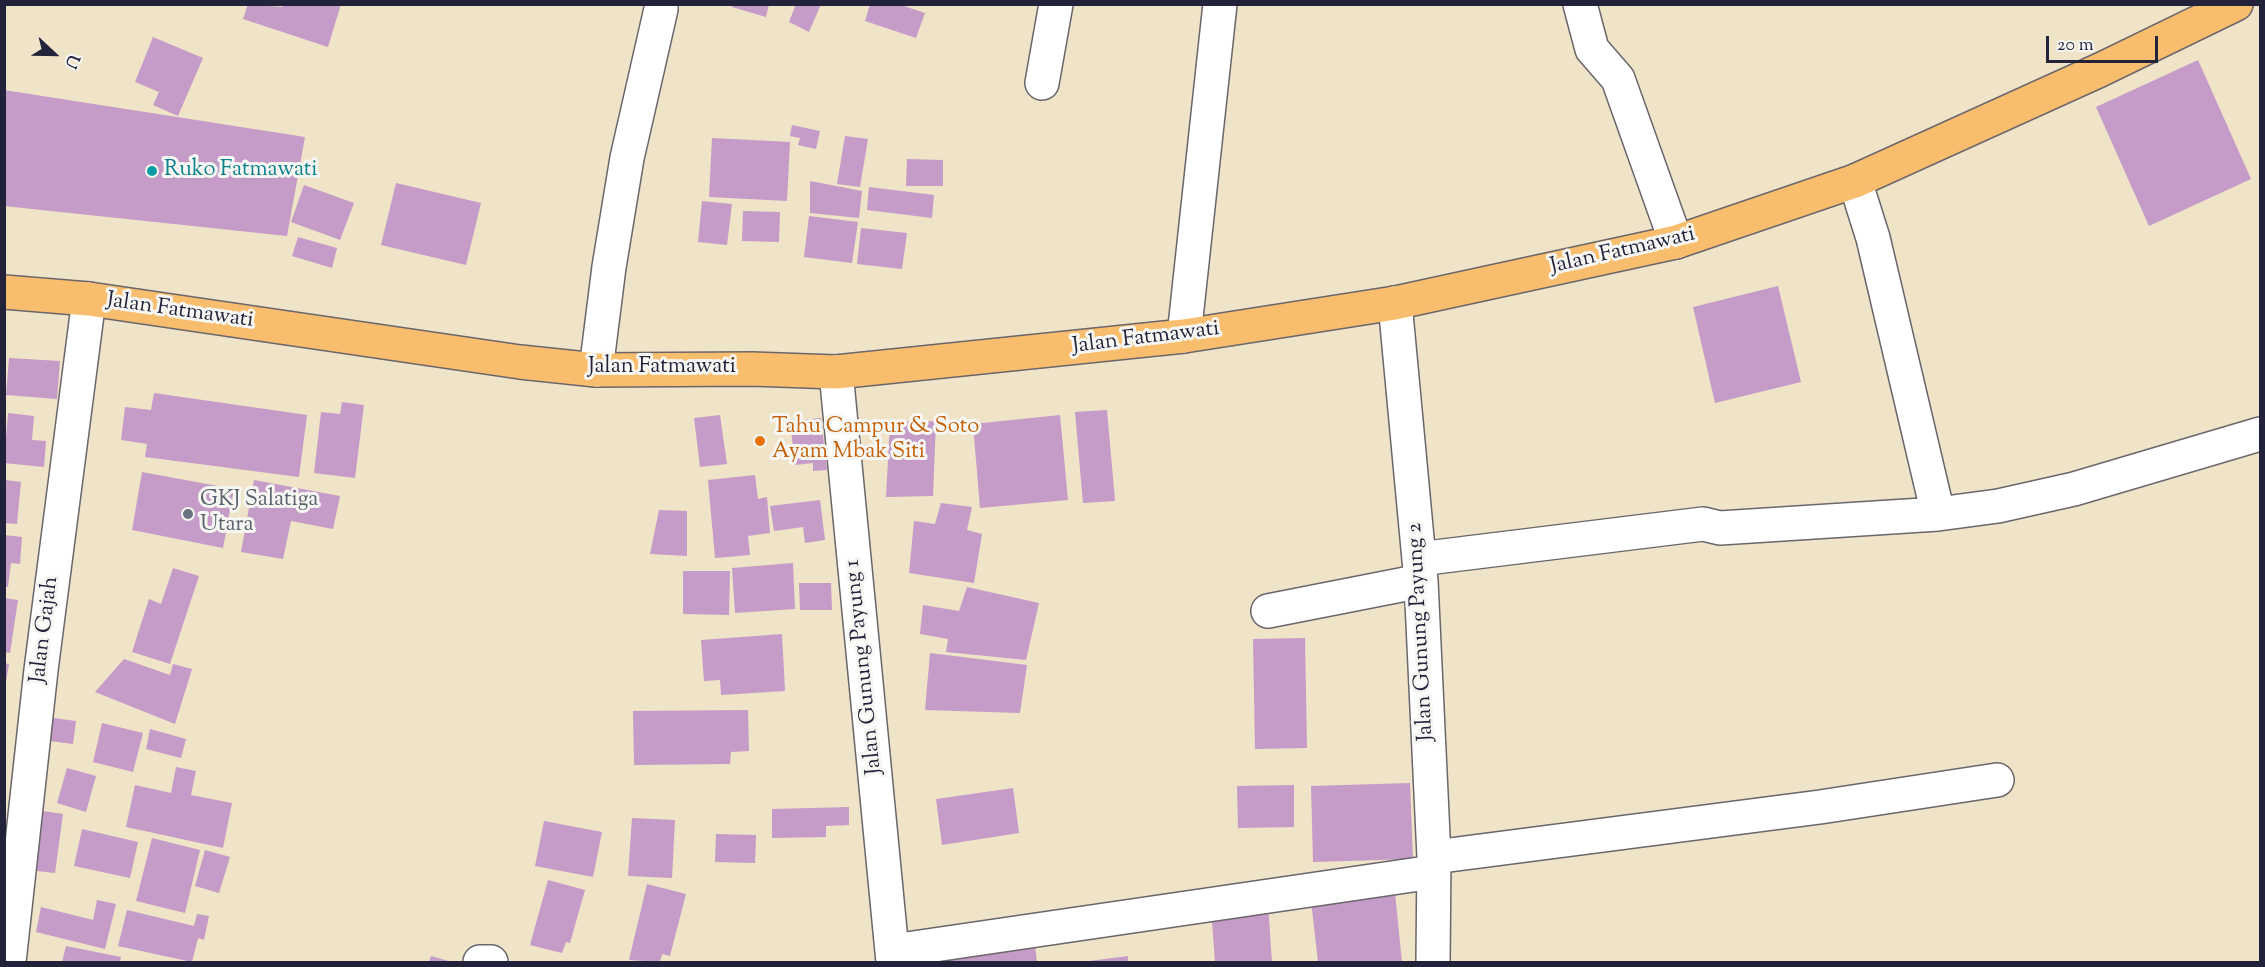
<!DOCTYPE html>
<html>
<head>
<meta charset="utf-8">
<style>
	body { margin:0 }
	#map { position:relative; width:2265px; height:967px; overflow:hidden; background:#efe3c8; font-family:"Sorts Mill Goudy",serif }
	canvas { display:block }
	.frame { position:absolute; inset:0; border:6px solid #22223b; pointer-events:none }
	.north { position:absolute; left:24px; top:24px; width:60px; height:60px; -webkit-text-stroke:4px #f6f6f2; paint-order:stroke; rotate:112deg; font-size:16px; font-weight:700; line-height:24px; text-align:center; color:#22223b }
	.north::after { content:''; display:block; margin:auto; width:21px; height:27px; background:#22223b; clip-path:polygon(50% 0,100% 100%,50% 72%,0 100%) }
	.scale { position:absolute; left:2046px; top:36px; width:112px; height:27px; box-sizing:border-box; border:3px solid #22223b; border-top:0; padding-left:8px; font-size:18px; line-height:21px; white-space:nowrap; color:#22223b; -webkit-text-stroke:4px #f6f6f2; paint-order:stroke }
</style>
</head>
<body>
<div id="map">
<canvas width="2265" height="967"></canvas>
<div class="frame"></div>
<div class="north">U</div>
<div class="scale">20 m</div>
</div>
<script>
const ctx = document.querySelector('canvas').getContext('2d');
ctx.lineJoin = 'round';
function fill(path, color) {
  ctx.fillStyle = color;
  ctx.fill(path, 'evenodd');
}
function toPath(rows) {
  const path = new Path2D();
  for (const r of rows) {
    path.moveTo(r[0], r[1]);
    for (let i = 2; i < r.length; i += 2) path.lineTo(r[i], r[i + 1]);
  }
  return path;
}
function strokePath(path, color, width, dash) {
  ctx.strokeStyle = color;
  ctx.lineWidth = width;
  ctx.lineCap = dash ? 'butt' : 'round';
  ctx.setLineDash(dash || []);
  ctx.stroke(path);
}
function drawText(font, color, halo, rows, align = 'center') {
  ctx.font = font + ' "Sorts Mill Goudy",serif';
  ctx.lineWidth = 6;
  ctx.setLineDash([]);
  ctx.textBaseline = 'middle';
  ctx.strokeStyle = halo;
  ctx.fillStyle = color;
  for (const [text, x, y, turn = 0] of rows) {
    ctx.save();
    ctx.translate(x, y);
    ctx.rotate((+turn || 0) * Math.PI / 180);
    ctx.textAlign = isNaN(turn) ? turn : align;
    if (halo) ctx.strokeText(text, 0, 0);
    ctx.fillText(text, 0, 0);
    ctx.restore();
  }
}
fill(toPath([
	[248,4,282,7,283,4,341,4,328,47,243,19],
	[733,4,769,4,766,17,732,7],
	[796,4,821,4,809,32,789,22],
	[870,4,898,4,925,13,916,38,865,21],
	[153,37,203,58,178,116,153,105,159,92,135,82],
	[2198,60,2251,179,2149,226,2096,107],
	[4,90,305,137,287,236,4,206],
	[792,125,820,131,816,149,798,145,800,138,790,136],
	[845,136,868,139,860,187,837,184],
	[712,138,790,142,787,201,709,197],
	[907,159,943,160,943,186,906,186],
	[810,181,862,191,859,218,810,213],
	[396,183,481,203,466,265,381,245],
	[304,185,354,203,340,240,291,222],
	[869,187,934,195,932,218,867,210],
	[702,201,732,204,727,245,698,242],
	[743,211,780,212,779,242,742,241],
	[809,216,858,222,852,263,804,257],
	[861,228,907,233,902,269,857,264],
	[298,237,337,248,332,268,292,256],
	[1778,286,1801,382,1715,403,1693,307],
	[9,358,60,361,57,399,6,395],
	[154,393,307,415,299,477,145,457,147,444,121,440,125,407,151,410],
	[342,402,364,405,355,478,314,473,321,412,340,414],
	[1107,410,1115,501,1083,503,1075,412],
	[8,413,34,416,32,440,46,441,44,467,4,463],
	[720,415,727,464,700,467,694,418],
	[1060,415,1068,500,980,508,973,424],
	[821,418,827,470,813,471,813,463,795,465,790,421],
	[936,421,933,496,886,497,890,422],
	[142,472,234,489,223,548,132,530],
	[755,475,758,499,767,497,770,533,748,536,750,555,715,558,708,480],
	[5,480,21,482,17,524,5,523],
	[254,480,340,496,333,529,291,521,283,559,241,552],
	[820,500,825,540,805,543,803,527,774,531,770,506],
	[941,503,972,507,967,530,982,534,974,583,909,573,914,521,935,524],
	[659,510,687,511,687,556,650,554],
	[4,535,22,537,20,564,11,563,8,587,4,586],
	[793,563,795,609,735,613,732,568],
	[173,568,199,576,170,664,132,652,149,599,161,604],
	[683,571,730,571,729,615,683,614],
	[799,583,831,583,832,610,800,610],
	[967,587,1039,603,1026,660,946,652,948,639,920,634,923,605,959,611],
	[4,598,18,600,10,653,4,652],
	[782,634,785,691,721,695,720,680,704,681,701,640],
	[1305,638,1307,748,1255,749,1253,639],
	[930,653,1027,665,1020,713,925,710],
	[124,659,170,675,173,664,192,669,175,724,95,692],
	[4,663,9,664,6,682,4,682],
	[748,710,749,751,731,752,730,764,634,765,633,711],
	[46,717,76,721,73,744,43,740],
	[102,723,143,733,133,772,93,762],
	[150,729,186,739,181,758,146,749],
	[176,767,196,771,191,795,232,803,223,848,126,827,135,785,171,793],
	[67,768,96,776,86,812,57,803],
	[1410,783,1413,859,1313,862,1311,786],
	[1294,785,1294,827,1238,828,1237,786],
	[1013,788,1019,833,942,845,936,799],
	[849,807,849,825,826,826,826,837,772,838,772,809],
	[36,810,63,814,55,873,28,870],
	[632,818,675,820,672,878,628,876],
	[544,821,602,832,593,877,535,866],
	[82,829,138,842,130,878,74,866],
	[716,834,756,835,755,863,715,862],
	[152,838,200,850,185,913,136,901],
	[205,850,230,857,219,893,195,886],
	[548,880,585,890,570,943,566,942,562,953,530,945],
	[1394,883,1402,962,1318,962,1310,892],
	[647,884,686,894,670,956,662,954,660,962,629,960],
	[97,900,116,904,105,949,36,932,41,907,93,920],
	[1268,904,1272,962,1215,962,1211,909],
	[127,910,194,926,197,914,209,916,204,940,198,938,192,962,118,946],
	[1034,938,1037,962,942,962,941,951],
	[66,946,121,957,120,962,62,962],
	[431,956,452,962,429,962],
	[1128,956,1128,962,1089,962,1089,961]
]), '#c59bc8');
const street = toPath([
	[1580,4,1592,49,1618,79,1676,242],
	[1042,83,1056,4],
	[1855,181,1873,238,1938,514],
	[1395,303,1421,581,1434,857,1433,962],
	[1184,336,1220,4],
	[596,370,609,267,627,158,661,9],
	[836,372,893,962],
	[1419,559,1703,524,1720,528,1938,514,1998,506,2074,489,2260,434],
	[1268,611,1421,581],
	[1434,857,1820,807,1997,780],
	[893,951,1433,872],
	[9,962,41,670,89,299],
	[480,962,491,962]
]);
const primary = toPath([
	[4,292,89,299,520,362,596,370,752,369,836,372,1184,336,1395,303,1676,242,1855,181,2100,70,2236,4]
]);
strokePath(street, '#6a666c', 36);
strokePath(primary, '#6a666c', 36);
strokePath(street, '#fff', 33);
strokePath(primary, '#f9be6d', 33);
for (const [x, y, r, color] of [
	[152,171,6,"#0f9aa8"],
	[760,441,6,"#e8710a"],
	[188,514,6,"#6b7280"]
]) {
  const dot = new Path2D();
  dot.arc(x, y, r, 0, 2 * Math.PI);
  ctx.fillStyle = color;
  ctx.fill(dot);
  strokePath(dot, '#f6f6f2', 2);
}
drawText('22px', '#0d838f', '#f6f6f2', [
	["Ruko Fatmawati",164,171]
], 'left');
drawText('22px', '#22223b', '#f6f6f2', [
	["Jalan Fatmawati",1623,252,-13],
	["Jalan Fatmawati",180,312,8],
	["Jalan Fatmawati",1146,339,-7],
	["Jalan Fatmawati",662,368],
	["Jalan Gajah",46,630,-83],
	["Jalan Gunung Payung 2",1422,632,-93],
	["Jalan Gunung Payung 1",865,667,-96]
]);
drawText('22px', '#c56008', '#f6f6f2', [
	["Tahu Campur & Soto",772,428],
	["Ayam Mbak Siti",772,453]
], 'left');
drawText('22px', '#5b616d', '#f6f6f2', [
	["GKJ Salatiga",200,501],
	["Utara",200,526]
], 'left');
</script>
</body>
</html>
